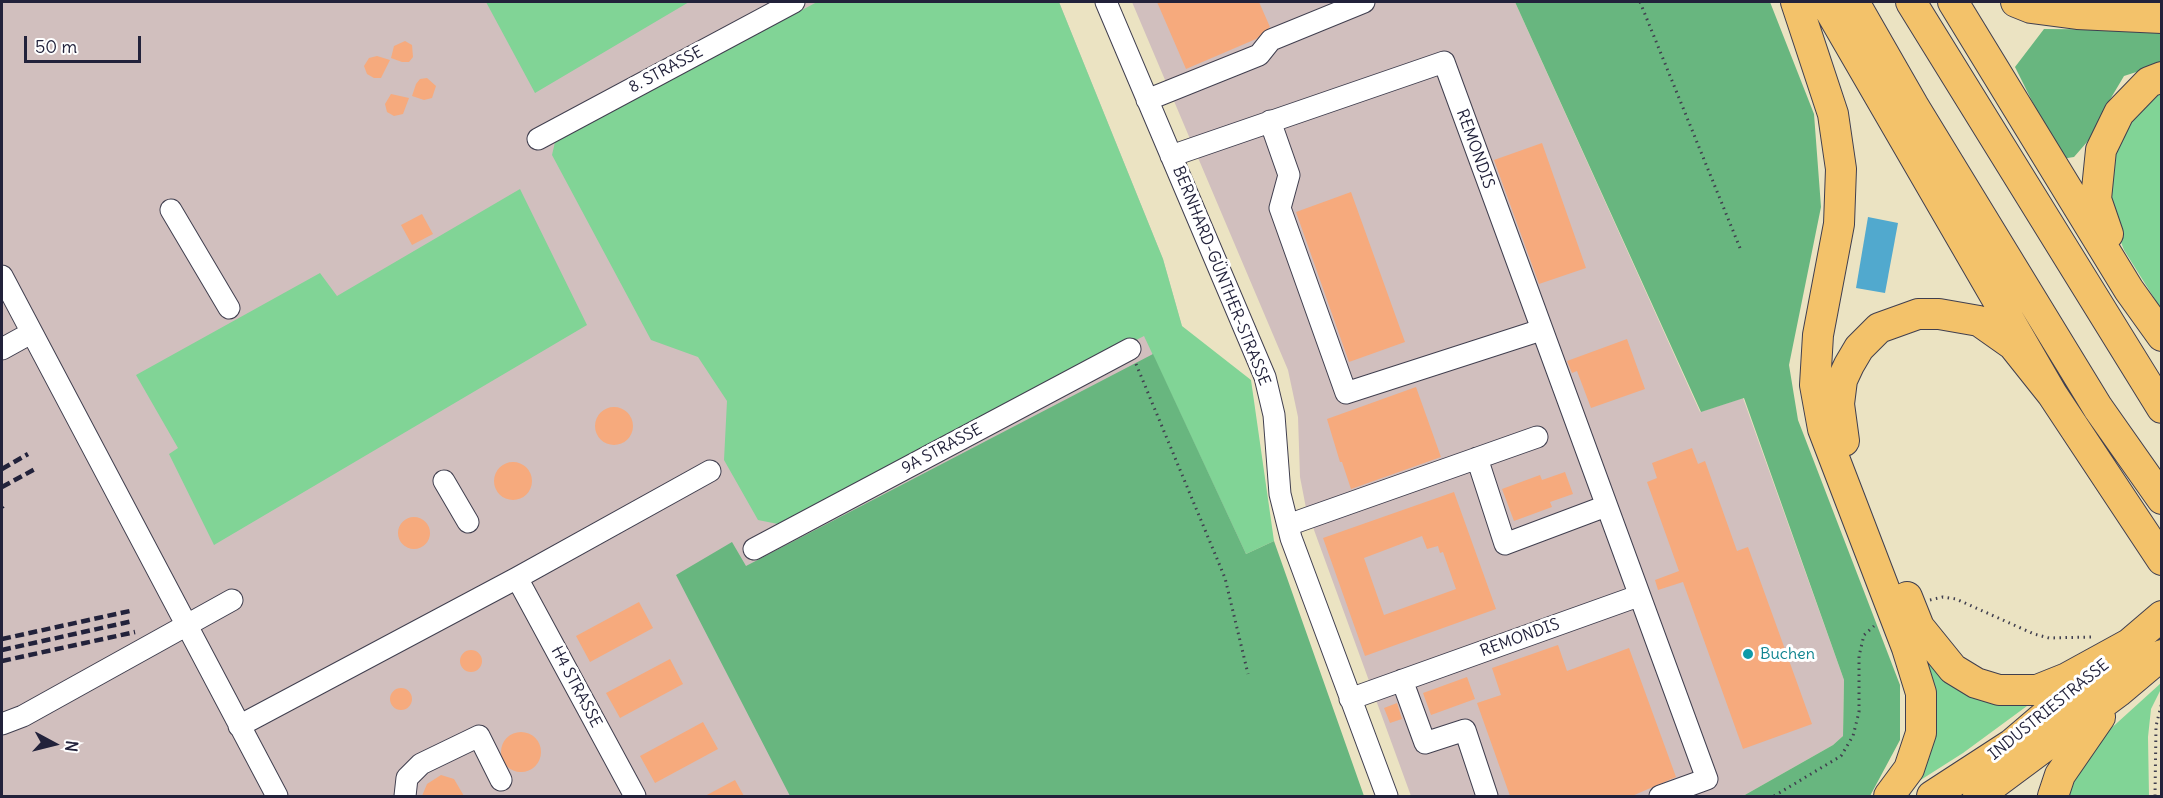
<!DOCTYPE html>
<html>
<head>
<meta charset="utf-8">
<style>
	body { margin:0 }
	#map { position:relative; width:2163px; height:798px; overflow:hidden; background:#ebe3c2; font-family:Delius,sans-serif }
	canvas { display:block }
	.frame { position:absolute; inset:0; border:3px solid #22223b; pointer-events:none }
	.north { position:absolute; left:24px; top:714px; width:60px; height:60px; -webkit-text-stroke:4px #fff; paint-order:stroke; rotate:97deg; font-size:16px; font-weight:700; line-height:24px; text-align:center; color:#22223b }
	.north::after { content:''; display:block; margin:auto; width:21px; height:27px; background:#22223b; clip-path:polygon(50% 0,100% 100%,50% 72%,0 100%) }
	.scale { position:absolute; left:24px; top:36px; width:117px; height:27px; box-sizing:border-box; border:3px solid #22223b; border-top:0; padding-left:8px; font-size:18px; line-height:21px; white-space:nowrap; color:#22223b; -webkit-text-stroke:4px #fff; paint-order:stroke }
</style>
</head>
<body>
<div id="map">
<canvas width="2163" height="798"></canvas>
<div class="frame"></div>
<div class="north">N</div>
<div class="scale">50 m</div>
</div>
<script>
const ctx = document.querySelector('canvas').getContext('2d');
ctx.lineJoin = 'round';
function fill(path, color) {
  ctx.fillStyle = color;
  ctx.fill(path, 'evenodd');
}
function toPath(rows) {
  const path = new Path2D();
  for (const r of rows) {
    if (r.length === 3) {
      path.moveTo(r[0] + r[2], r[1]);
      path.arc(r[0], r[1], r[2], 0, 2 * Math.PI);
      continue;
    }
    path.moveTo(r[0], r[1]);
    for (let i = 2; i < r.length; i += 2) path.lineTo(r[i], r[i + 1]);
  }
  return path;
}
function strokePath(path, color, width, dash) {
  ctx.strokeStyle = color;
  ctx.lineWidth = width;
  ctx.lineCap = dash ? 'butt' : 'round';
  ctx.setLineDash(dash || []);
  ctx.stroke(path);
}
function drawText(font, color, halo, rows, align = 'center') {
  ctx.font = font + ' Delius,sans-serif';
  ctx.lineWidth = 6;
  ctx.setLineDash([]);
  ctx.textBaseline = 'middle';
  ctx.strokeStyle = halo;
  ctx.fillStyle = color;
  for (const [text, x, y, turn = 0] of rows) {
    ctx.save();
    ctx.translate(x, y);
    ctx.rotate((+turn || 0) * Math.PI / 180);
    ctx.textAlign = isNaN(turn) ? turn : align;
    if (halo) ctx.strokeText(text, 0, 0);
    ctx.fillText(text, 0, 0);
    ctx.restore();
  }
}
fill(toPath([
	[2,2,1059,2,1163,259,1267,629,1199,796,2,796],
	[1132,2,1515,2,1700,412,1743,398,1844,680,1843,736,1833,745,1743,796,1411,796,1306,508,1300,477,1298,417,1288,370]
]), '#d1bfbe');
fill(toPath([
	[486,2,689,2,535,93],
	[817,2,1059,2,1163,259,1182,326,1251,380,1274,541,1246,554,1144,336,778,524,758,520,724,460,727,401,698,357,651,340,552,155,555,142],
	[2161,87,2161,309,2124,250,2108,209,2108,159,2129,115],
	[520,189,587,325,214,545,169,454,178,448,136,375,320,273,337,296],
	[1913,631,2027,706,1963,753,1908,788],
	[2161,683,2161,689,2151,709,2148,737,2149,796,2067,796,2080,767,2107,732]
]), '#81d496');
fill(toPath([
	[1515,2,1770,2,1814,114,1821,207,1789,365,1798,420,1900,685,1900,740,1870,796,1743,796,1833,745,1843,736,1844,680,1744,398,1701,412],
	[2044,29,2161,30,2161,64,2124,76,2108,103,2094,134,2074,157,2061,159,2015,67],
	[1153,354,1246,554,1274,541,1364,796,790,796,676,575,732,542,746,566]
]), '#68b67f');
fill(toPath([
	[1868,217,1898,223,1885,293,1856,288]
]), '#51a9ce');
fill(toPath([
	[1157,2,1259,2,1270,27,1256,39,1186,69],
	[405,41,412,45,413,57,409,62,402,62,391,58,394,46],
	[377,56,390,60,381,78,374,78,367,74,364,66,369,58],
	[427,78,436,86,432,98,424,100,412,96,416,84,420,79],
	[391,94,409,98,403,114,394,116,387,112,385,104],
	[1542,143,1586,268,1539,284,1494,160],
	[1351,192,1405,342,1349,362,1296,212],
	[422,214,433,234,412,245,401,225],
	[1627,339,1645,389,1591,408,1577,371,1572,373,1567,361],
	[1416,387,1441,457,1351,489,1342,462,1340,462,1327,419],
	[614,426,19],
	[1692,448,1698,464,1705,461,1737,551,1748,547,1812,724,1743,749,1683,582,1658,590,1655,580,1679,571,1647,482,1657,478,1652,463],
	[513,481,19],
	[1565,472,1573,494,1550,502,1552,507,1514,521,1502,489,1540,475,1542,480],
	[1454,492,1496,609,1365,656,1323,538],
	[1422,536,1427,549,1438,546,1440,553,1443,552,1456,589,1384,615,1364,558],
	[414,533,16],
	[639,602,653,628,590,662,576,636],
	[1558,645,1567,671,1629,648,1676,777,1632,796,1510,796,1477,703,1501,695,1492,668],
	[471,661,11],
	[670,659,683,684,620,718,606,693],
	[1467,677,1475,699,1431,715,1423,693],
	[401,699,11],
	[1397,703,1402,719,1390,723,1384,708],
	[703,722,718,749,655,783,640,756],
	[521,752,20],
	[441,775,454,779,464,796,422,796,427,784],
	[735,780,744,796,705,796]
]), '#f6aa7d');
const minor = toPath([
	[1106,2,1265,377,1274,415,1280,494,1291,538,1387,796],
	[1147,100,1259,55,1271,40,1364,2],
	[1270,121,1289,175,1280,208,1346,393,1541,330],
	[538,139,794,2],
	[1171,156,1444,62,1707,779,1660,796],
	[171,210,229,308],
	[2,276,277,796],
	[2,349,31,333],
	[1477,458,1505,544,1606,506],
	[444,481,468,522],
	[1288,525,1537,437],
	[754,549,1130,349],
	[517,578,635,796],
	[1402,680,1425,743,1465,730,1487,796],
	[1350,699,1638,596],
	[2,724,23,716,232,600],
	[239,726,517,578,710,471],
	[405,796,407,778,421,764,479,736,501,780]
]);
const highway = toPath([
	[1796,2,1833,114,1841,169,1839,224,1818,335,1815,385,1823,429,1907,648,1921,693,1921,733,1909,769,1889,796],
	[1825,2,2052,394,2162,560],
	[1854,2,1913,105,2098,408,2162,499],
	[1911,2,2162,408],
	[1953,2,2129,290,2162,336],
	[2016,2,2031,8,2077,14,2162,18],
	[2108,234,2096,199,2101,150,2119,113,2149,82,2162,77],
	[1844,441,1839,404,1842,380,1849,365,1859,348,1879,328,1918,314,1939,314,1979,321,2013,345,2052,394],
	[1907,597,1919,627,1953,669,1976,683,1999,690,2037,690,2067,678,2129,644],
	[1932,796,2012,744,2162,616],
	[1978,796,2118,692,2162,655],
	[2053,796,2060,775,2100,717]
]);
strokePath(minor, '#403f4f', 23);
strokePath(highway, '#403f4f', 32);
strokePath(toPath([
	[1640,2,1740,248],
	[1136,364,1225,578,1248,674],
	[1930,600,1943,597,1956,599,2034,634,2049,638,2092,637],
	[1774,796,1841,756,1853,736,1859,712,1859,656,1864,635,1874,626],
	[2155,796,2156,726,2162,702]
]), '#403f4f', 3, [1.5, 4.5]);
strokePath(minor, '#fff', 21);
strokePath(highway, '#f3c26a', 30);
strokePath(toPath([
	[2,469,28,454],
	[2,487,37,468],
	[2,507,3,506],
	[2,639,130,611],
	[2,650,133,621],
	[2,661,135,632]
]), '#22223b', 4.5, [9, 4.5]);
for (const [x, y, r, color] of [
	[1748,654,6,"#0f9aa8"]
]) {
  const dot = new Path2D();
  dot.arc(x, y, r, 0, 2 * Math.PI);
  ctx.fillStyle = color;
  ctx.fill(dot);
  strokePath(dot, '#fff', 2);
}
drawText('16px', '#22223b', '#fff', [
	["8. STRASSE",666,70,-28],
	["REMONDIS",1475,149,70],
	["BERNHARD-GÜNTHER-STRASSE",1221,276,68],
	["9A STRASSE",942,449,-28],
	["REMONDIS",1520,638,-20],
	["H4 STRASSE",576,687,62],
	["INDUSTRIESTRASSE",2049,710,-39]
]);
drawText('16px', '#0d838f', '#fff', [
	["Buchen",1760,654]
], 'left');
</script>
</body>
</html>
